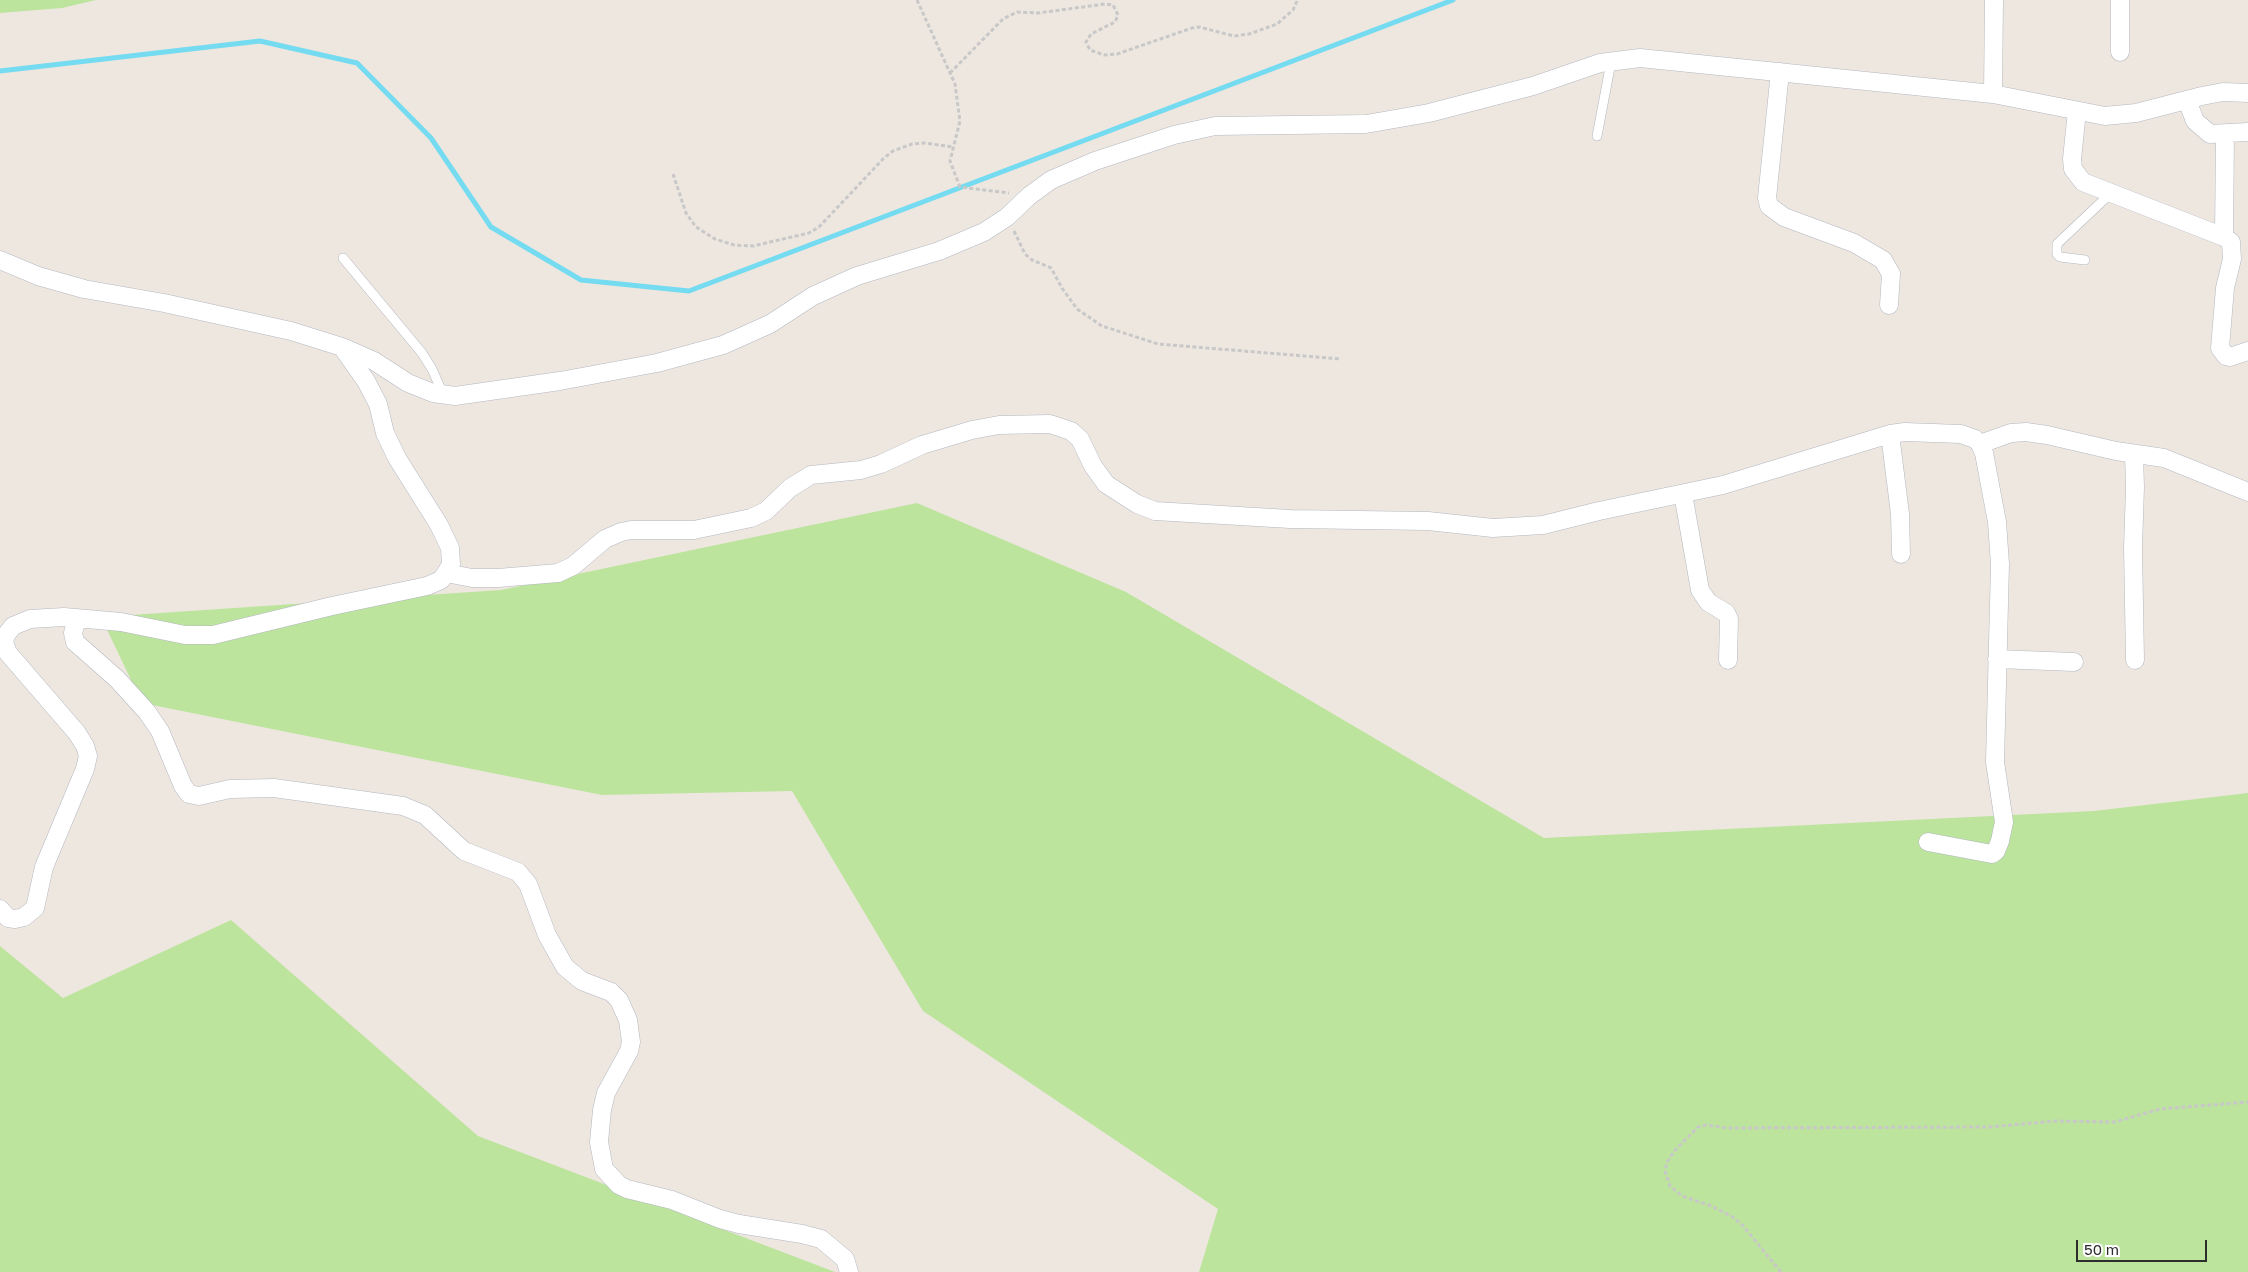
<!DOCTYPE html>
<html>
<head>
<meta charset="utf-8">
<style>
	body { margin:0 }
	#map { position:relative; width:2248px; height:1272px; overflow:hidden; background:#eee7e0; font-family:"Golos Text",sans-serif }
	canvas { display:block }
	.scale { position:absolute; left:2076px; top:1240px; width:131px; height:22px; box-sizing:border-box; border:2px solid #2d2d2d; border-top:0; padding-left:6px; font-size:15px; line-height:18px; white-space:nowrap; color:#2d2d2d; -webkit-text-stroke:4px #fff; paint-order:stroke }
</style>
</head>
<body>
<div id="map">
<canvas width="2248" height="1272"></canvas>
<div class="scale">50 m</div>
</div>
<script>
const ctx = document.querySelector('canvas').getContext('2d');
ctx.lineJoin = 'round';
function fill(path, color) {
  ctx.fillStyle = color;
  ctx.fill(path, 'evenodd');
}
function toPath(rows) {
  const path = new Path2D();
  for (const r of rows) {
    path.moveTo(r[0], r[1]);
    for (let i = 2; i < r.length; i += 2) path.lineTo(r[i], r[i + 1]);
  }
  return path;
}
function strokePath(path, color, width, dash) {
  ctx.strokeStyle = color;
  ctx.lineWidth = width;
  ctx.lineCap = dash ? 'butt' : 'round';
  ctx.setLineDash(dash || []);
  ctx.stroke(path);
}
fill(toPath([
	[0,0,96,0,62,8,0,13],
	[917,503,1126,592,1544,838,2094,811,2248,793,2248,1272,1199,1272,1218,1209,923,1011,792,791,602,795,142,703,101,617,501,590],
	[231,920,478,1136,835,1272,0,1272,0,946,63,998]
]), '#bce49d');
strokePath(toPath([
	[0,71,260,41,357,63,431,138,491,227,581,280,689,291,1453,0]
]), '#74dbf0', 5);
const lane = toPath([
	[1597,136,1611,62],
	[343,258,422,353,432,369,443,394],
	[2085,260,2060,257,2057,254,2057,244,2111,193]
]);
const street = toPath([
	[2120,0,2120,52],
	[1780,72,1767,198,1769,206,1784,217,1854,243,1883,260,1891,274,1889,305],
	[1993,94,1994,0],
	[2187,100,2195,121,2210,134,2248,132],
	[2077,111,2072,159,2073,169,2083,182,2224,237,2231,242,2232,259,2225,288,2220,348,2226,356,2230,357,2248,351],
	[2224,237,2225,134],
	[0,260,38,276,84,289,164,303,291,331,342,347,374,361,408,383,433,393,455,396,560,381,657,363,723,345,770,324,813,296,857,276,939,251,984,232,1007,217,1029,196,1051,180,1095,161,1174,135,1215,126,1366,124,1429,113,1533,86,1600,63,1640,58,1993,94,2105,116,2136,113,2202,96,2223,92,2248,93],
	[1890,434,1900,514,1901,554],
	[1980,444,2011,433,2026,432,2047,435,2116,451,2164,458,2248,492],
	[2134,454,2135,487,2133,548,2135,660],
	[1683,494,1700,590,1708,602,1726,613,1729,619,1728,660],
	[446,573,472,578,498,578,558,573,573,566,605,539,621,532,631,530,694,530,751,518,766,511,790,488,811,475,861,470,881,464,922,445,972,430,999,425,1050,424,1071,431,1080,439,1093,466,1106,484,1137,504,1155,511,1290,519,1428,521,1493,528,1543,525,1599,511,1723,485,1890,434,1905,432,1961,434,1975,439,1980,444,1984,453,1997,522,2000,564,1995,762,2004,822,2000,841,1996,851,1992,854,1928,842],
	[77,619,73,633,75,642,117,679,147,712,160,731,183,786,189,794,199,796,230,789,274,788,403,806,425,815,464,851,518,872,528,884,547,935,565,967,582,981,611,992,619,1000,628,1020,631,1042,629,1051,606,1093,602,1110,599,1142,604,1169,619,1185,627,1189,672,1200,720,1219,739,1224,802,1234,821,1239,845,1259,849,1272],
	[1997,659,2074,662],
	[0,909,8,918,15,919,24,917,35,908,44,867,85,769,88,756,85,746,77,733,8,653,4,642,6,635,13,626,30,619,64,617,121,622,185,635,213,635,332,606,427,586,441,580,446,573,451,564,450,548,439,525,397,458,385,433,378,404,366,381,342,347]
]);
strokePath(lane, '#b3b7c0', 10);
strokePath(street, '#b3b7c0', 19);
strokePath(toPath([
	[917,0,955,84,960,121,950,161,960,187,1009,193],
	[950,73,1003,19,1017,12,1038,13,1105,4,1113,5,1118,15,1115,22,1091,34,1086,42,1090,50,1104,55,1117,54,1192,28,1199,27,1234,36,1249,34,1277,24,1293,10,1297,1],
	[673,174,686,213,696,227,715,239,734,245,753,246,809,233,819,227,884,158,893,151,912,144,925,143,953,147],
	[1014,231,1025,254,1032,260,1051,268,1062,288,1077,309,1102,326,1158,344,1341,359],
	[1781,1272,1743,1226,1733,1217,1711,1206,1682,1196,1670,1186,1665,1171,1667,1162,1676,1149,1698,1127,1706,1125,1727,1128,1989,1127,2056,1121,2115,1122,2160,1109,2248,1102]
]), '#c8c8c8', 3, [4, 2.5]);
strokePath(lane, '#fff', 9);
strokePath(street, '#fff', 18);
</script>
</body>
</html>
